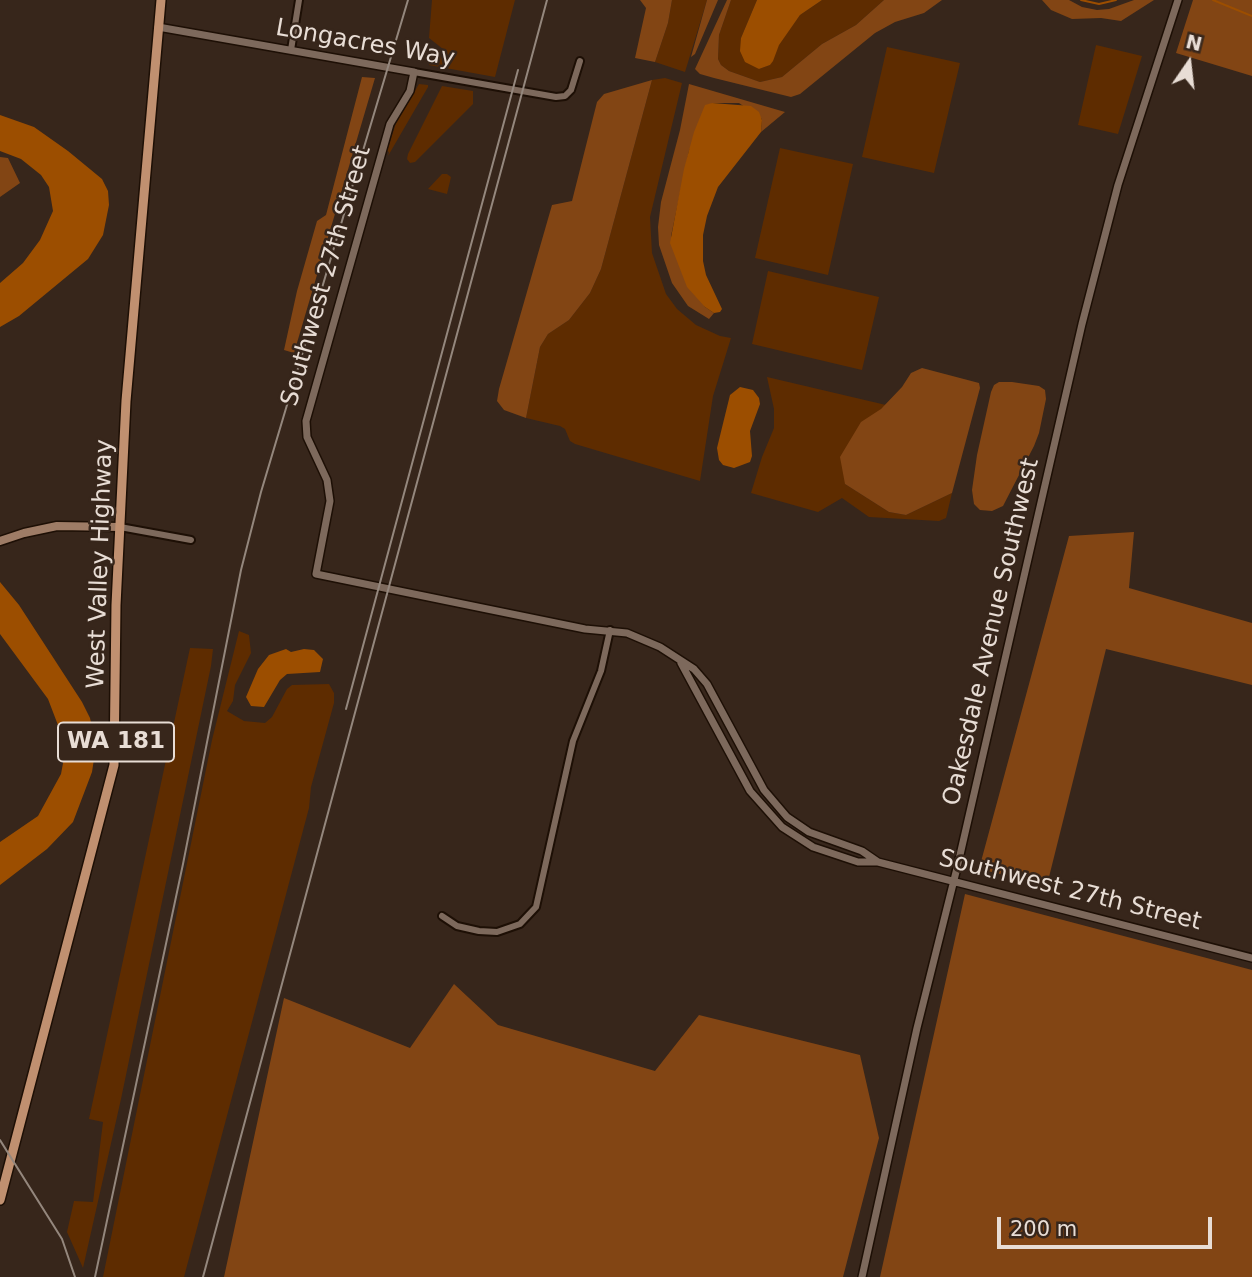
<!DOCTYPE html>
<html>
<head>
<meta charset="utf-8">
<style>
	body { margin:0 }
	#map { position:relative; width:1252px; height:1277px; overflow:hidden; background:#37261b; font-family:"DejaVu Sans",sans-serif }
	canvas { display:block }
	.north { position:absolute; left:1154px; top:28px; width:70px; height:70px; -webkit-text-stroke:5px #37261b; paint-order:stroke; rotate:14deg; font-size:19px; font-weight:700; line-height:28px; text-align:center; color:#e8ddd5 }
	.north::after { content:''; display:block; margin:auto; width:24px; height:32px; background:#e8ddd5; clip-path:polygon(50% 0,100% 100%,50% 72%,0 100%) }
	.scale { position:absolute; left:997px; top:1217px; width:215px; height:32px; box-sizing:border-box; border:4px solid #e8ddd5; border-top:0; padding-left:9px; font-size:21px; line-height:24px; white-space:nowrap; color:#e8ddd5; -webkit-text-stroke:5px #37261b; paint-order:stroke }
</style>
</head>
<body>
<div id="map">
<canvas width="1252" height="1277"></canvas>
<div class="north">N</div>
<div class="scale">200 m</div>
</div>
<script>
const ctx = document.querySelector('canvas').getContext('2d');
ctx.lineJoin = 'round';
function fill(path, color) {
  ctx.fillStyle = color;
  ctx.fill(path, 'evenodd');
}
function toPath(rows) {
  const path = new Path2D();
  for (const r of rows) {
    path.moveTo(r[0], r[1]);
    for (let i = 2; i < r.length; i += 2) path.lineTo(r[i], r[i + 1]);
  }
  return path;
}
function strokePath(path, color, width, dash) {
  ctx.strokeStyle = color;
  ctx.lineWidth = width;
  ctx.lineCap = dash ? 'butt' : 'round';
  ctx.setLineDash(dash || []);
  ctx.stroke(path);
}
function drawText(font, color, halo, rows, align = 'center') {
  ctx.font = font + ' "DejaVu Sans",sans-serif';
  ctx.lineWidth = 5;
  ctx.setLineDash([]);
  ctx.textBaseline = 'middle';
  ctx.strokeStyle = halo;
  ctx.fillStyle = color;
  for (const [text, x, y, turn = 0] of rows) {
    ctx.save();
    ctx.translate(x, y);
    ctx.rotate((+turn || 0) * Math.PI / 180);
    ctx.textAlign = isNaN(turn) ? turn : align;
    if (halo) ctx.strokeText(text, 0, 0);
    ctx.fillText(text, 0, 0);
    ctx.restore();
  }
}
fill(toPath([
	[432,0,515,0,495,77,429,65,430,56,438,56,443,49,429,38],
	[672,0,707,0,685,72,655,62,668,23],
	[731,0,757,0,741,38,759,69,770,65,779,44,800,15,822,0,884,0,856,25,822,44,782,77,760,82,729,71,721,65,718,59,719,35],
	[1096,45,1142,56,1118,134,1078,125],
	[887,47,960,63,934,173,862,157],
	[665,78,682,83,650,217,652,253,666,294,677,309,696,325,720,336,731,338,713,396,700,481,575,444,570,441,565,429,560,426,526,418,540,347,548,334,569,320,590,293,601,269,652,80],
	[419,84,428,85,428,87,388,156,389,152,387,151,396,123],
	[442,86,473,91,473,104,415,162,410,163,407,159,408,154],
	[780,148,853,164,828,275,755,258],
	[442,174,447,174,451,177,447,194,428,189],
	[768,271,879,297,862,370,752,344],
	[767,377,886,405,881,409,845,484,889,512,906,515,952,493,946,518,939,521,869,517,842,498,818,512,751,493,762,457,774,428,774,409],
	[239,631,249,635,251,653,235,685,233,701,227,711,244,721,265,723,272,717,287,689,292,685,329,684,334,693,334,703,311,787,309,808,184,1277,103,1277,212,740],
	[190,648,213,649,211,666,121,1099,83,1268,67,1232,74,1201,93,1202,103,1122,89,1119]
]), '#5e2c00');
fill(toPath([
	[640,0,672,0,668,23,655,62,635,58,646,8],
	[707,0,718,0,695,54,691,57],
	[727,0,731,0,719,35,718,59,721,65,729,71,760,82,782,77,822,44,856,25,884,0,942,0,924,13,895,22,875,33,800,94,791,97,714,78,700,74,695,69],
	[1042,0,1069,0,1082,7,1097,10,1109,9,1134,0,1154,0,1121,21,1101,18,1072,19,1051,10],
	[1193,0,1252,0,1252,76,1176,53],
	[362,77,375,78,294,353,284,350,297,291,317,221,326,215],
	[652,80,601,269,590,293,569,320,548,334,540,347,526,418,504,410,497,401,499,389,552,205,572,201,597,102,604,94],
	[689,84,785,112,761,132,762,119,739,103,712,103,689,151,671,236,705,307,714,313,709,319,688,306,672,283,659,245,658,227,661,202,680,130],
	[0,157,8,158,20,183,0,197],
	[922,368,979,383,980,388,952,493,906,515,889,512,845,484,840,457,861,422,881,409,902,387,911,373],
	[999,382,1012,382,1039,386,1045,390,1046,399,1039,433,1034,446,1003,506,992,511,980,510,974,504,972,490,977,455,991,392,994,385],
	[1134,532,1129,588,1252,623,1252,685,1106,649,1047,885,979,869,1069,536],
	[965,894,1252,970,1252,1277,880,1277],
	[454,984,498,1025,655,1071,699,1015,860,1055,879,1138,843,1277,224,1277,284,998,410,1048]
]), '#824514');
fill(toPath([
	[757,0,822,0,800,15,779,45,773,61,770,65,759,69,745,62,740,51,741,38],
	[712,103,751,106,759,112,762,120,761,132,718,187,707,216,703,235,703,261,706,275,722,309,720,312,714,313,705,307,687,287,670,243,684,169,694,132,705,105],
	[0,115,34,127,68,151,102,179,108,191,109,205,103,235,88,259,19,316,0,327,0,283,23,263,40,240,53,211,49,187,41,175,21,159,0,151],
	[740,387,753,390,759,398,760,404,750,431,752,456,750,462,734,468,723,465,719,460,717,448,730,395],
	[0,582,19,605,82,702,90,718,96,746,92,772,73,822,47,849,0,885,0,842,38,816,61,774,64,758,61,733,48,699,0,634],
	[286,649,291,652,304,649,314,650,323,659,320,672,287,674,280,680,264,707,251,706,246,697,258,669,269,655]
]), '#9c4e00');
strokePath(toPath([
	[1081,0,1099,4,1116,0],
	[1213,0,1252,16]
]), '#9c4e00', 2);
const minor = toPath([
	[291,50,299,0],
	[414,72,556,97,565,96,571,90,580,61],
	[120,527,191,540],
	[442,916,457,926,479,931,497,932,520,924,536,907,573,741,601,671,610,630]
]);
const tertiary = toPath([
	[158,27,414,72,410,91,390,124,306,421,307,437,327,480,330,501,316,574,585,629,627,633,660,647,694,669,707,684,764,790,787,817,809,832,862,851,878,862],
	[681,663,750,791,782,827,813,847,858,862,878,862,1252,958],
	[862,1277,917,1028,957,868,1082,324,1118,185,1178,0]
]);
const secondary = toPath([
	[0,541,24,533,57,526,120,527]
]);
const primary = toPath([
	[0,1200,114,765,116,605,126,401,161,0]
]);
strokePath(minor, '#1d0f05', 10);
strokePath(tertiary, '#1d0f05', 10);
strokePath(secondary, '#1d0f05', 11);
strokePath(primary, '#1d0f05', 12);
strokePath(minor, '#7d695c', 6);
strokePath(tertiary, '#7d695c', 7);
strokePath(secondary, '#9e7c66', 8);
strokePath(primary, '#c09070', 9);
strokePath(toPath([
	[346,709,518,70],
	[0,1140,62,1239,75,1277],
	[95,1277,183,864,241,570,261,492,408,0],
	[203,1277,547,0]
]), '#94877d', 2);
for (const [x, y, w] of [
	[116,742,116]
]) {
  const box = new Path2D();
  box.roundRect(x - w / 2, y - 19.5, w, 39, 5);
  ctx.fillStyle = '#37261b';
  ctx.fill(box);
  strokePath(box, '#e8ddd5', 2);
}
drawText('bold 23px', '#e8ddd5', null, [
	["WA 181",116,742]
]);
drawText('24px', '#e8ddd5', '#37261b', [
	["Longacres Way",365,44,10],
	["Southwest 27th Street",327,276,-74],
	["West Valley Highway",101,564,-88],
	["Oakesdale Avenue Southwest",992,632,-77],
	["Southwest 27th Street",1070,891,14]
]);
</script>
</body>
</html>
